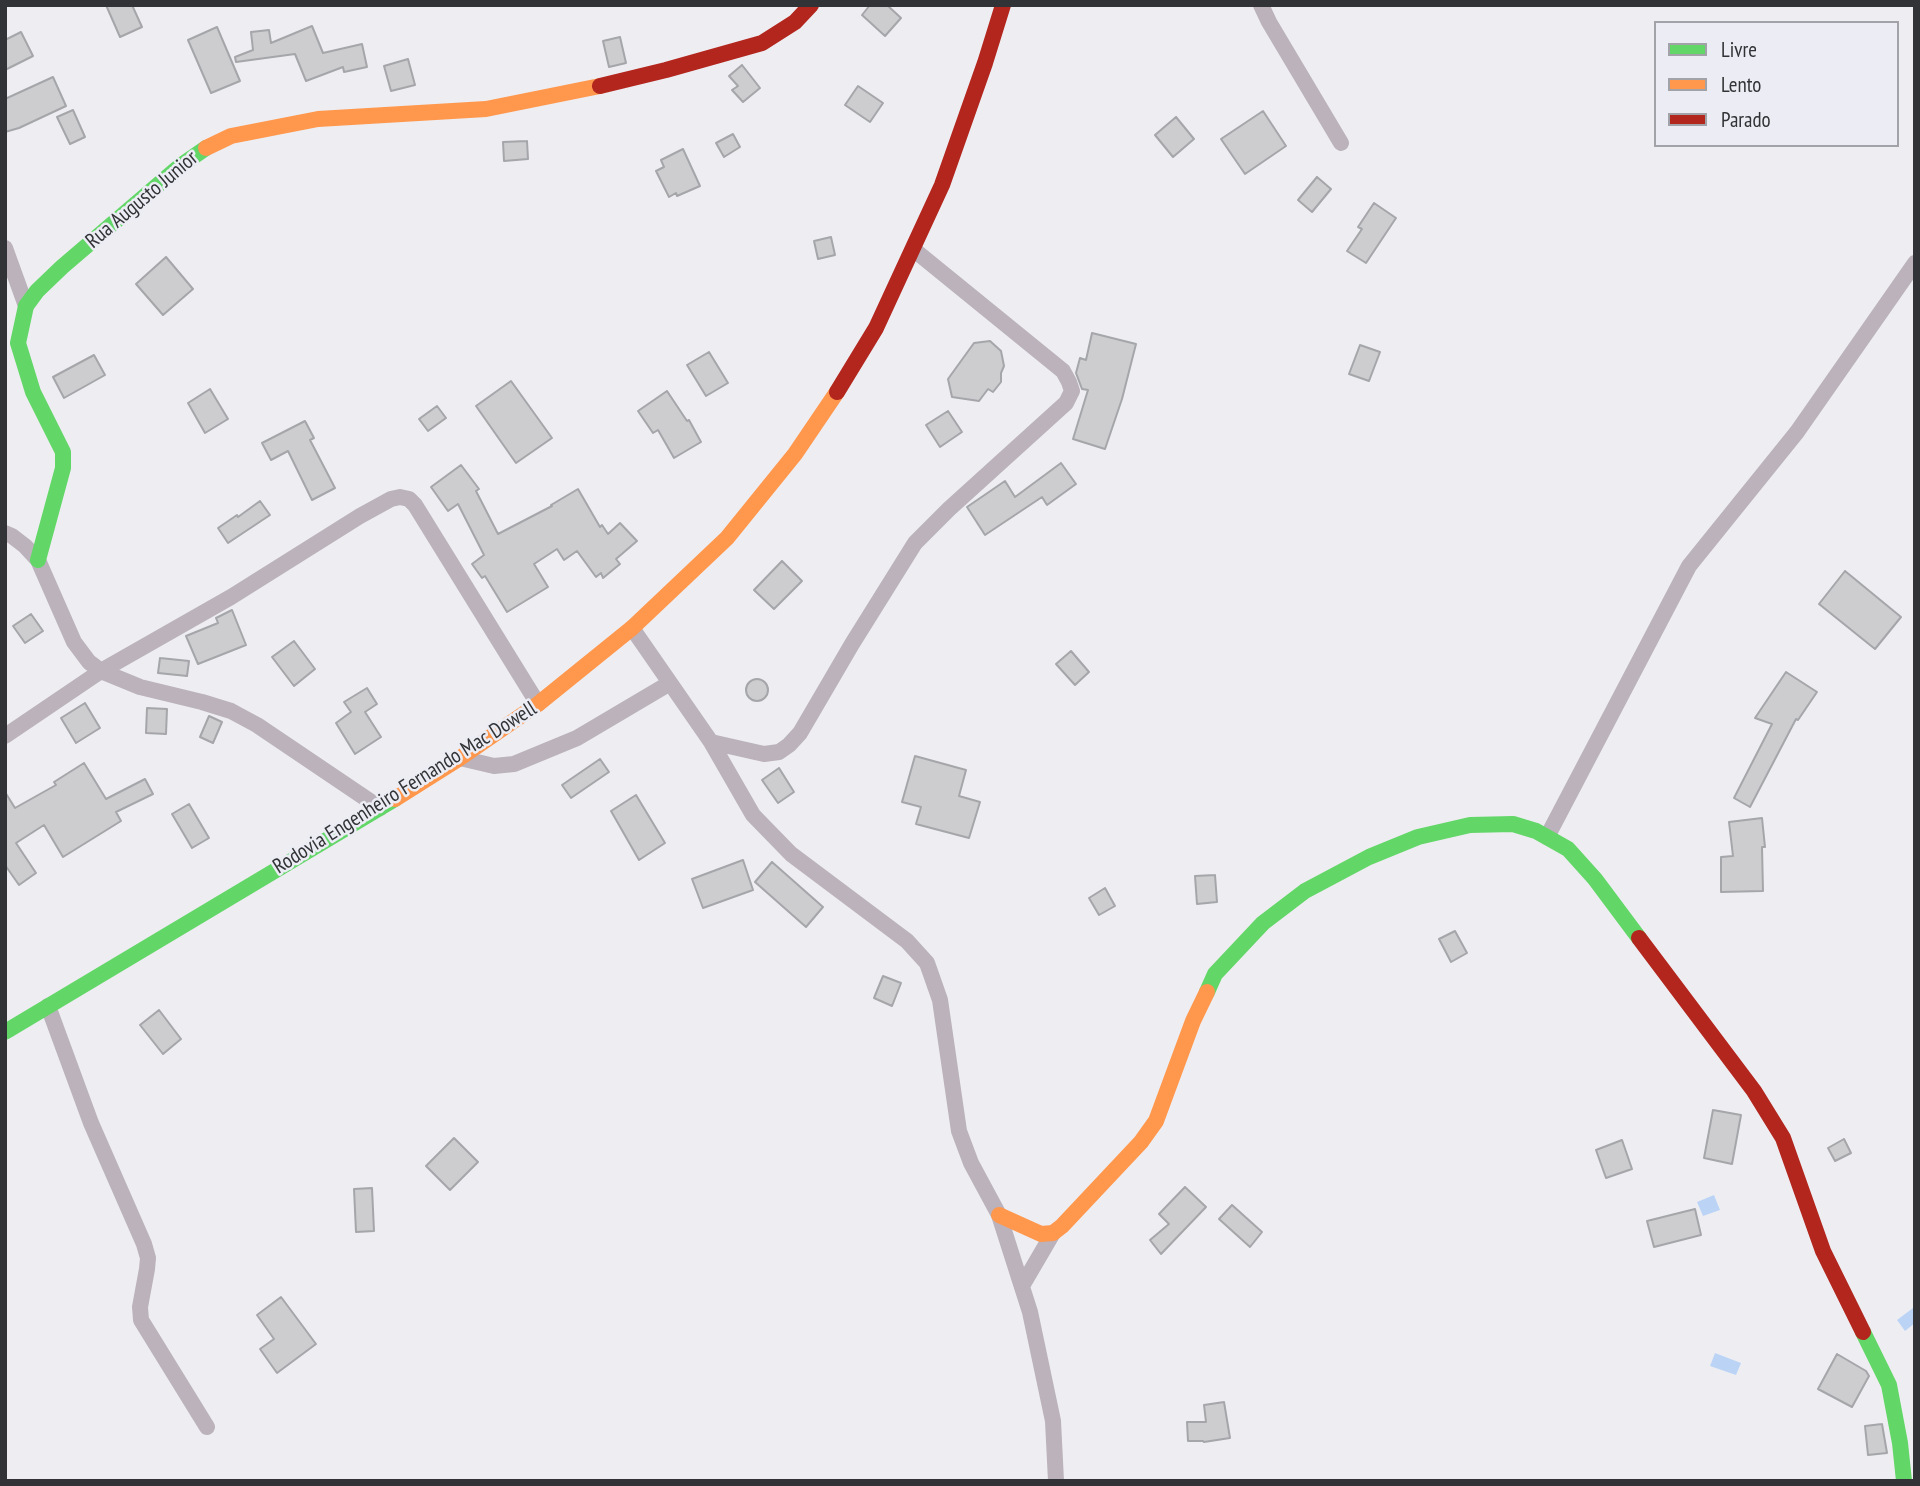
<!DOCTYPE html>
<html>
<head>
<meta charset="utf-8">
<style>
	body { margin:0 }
	#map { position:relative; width:1920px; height:1486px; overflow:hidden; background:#eeeef2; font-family:"PT Sans Narrow",sans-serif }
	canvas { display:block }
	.frame { position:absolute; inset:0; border:7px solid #323336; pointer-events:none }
	.legend { position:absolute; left:1654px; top:21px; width:245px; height:126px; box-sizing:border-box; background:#ecedf4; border:2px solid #a2a3a8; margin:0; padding:9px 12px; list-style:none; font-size:21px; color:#323336 }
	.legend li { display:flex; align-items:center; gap:14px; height:35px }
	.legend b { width:35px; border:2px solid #a2a3a8 }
</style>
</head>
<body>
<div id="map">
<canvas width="1920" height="1486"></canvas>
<div class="frame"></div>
<ul class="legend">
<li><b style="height:9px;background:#63d668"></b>Livre</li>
<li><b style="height:9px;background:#ff974d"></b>Lento</li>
<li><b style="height:9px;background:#b3261e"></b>Parado</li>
</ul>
</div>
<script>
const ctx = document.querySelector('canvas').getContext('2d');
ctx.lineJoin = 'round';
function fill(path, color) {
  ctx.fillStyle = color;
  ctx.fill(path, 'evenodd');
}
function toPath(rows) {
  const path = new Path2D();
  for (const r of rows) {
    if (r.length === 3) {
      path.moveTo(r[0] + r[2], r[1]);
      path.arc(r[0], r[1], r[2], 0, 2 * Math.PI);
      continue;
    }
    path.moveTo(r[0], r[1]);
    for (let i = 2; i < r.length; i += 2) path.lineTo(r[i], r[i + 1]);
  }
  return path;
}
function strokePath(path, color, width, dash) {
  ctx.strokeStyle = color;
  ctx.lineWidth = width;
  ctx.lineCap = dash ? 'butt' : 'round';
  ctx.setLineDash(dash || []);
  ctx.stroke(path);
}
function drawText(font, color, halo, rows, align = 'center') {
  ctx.font = font + ' "PT Sans Narrow",sans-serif';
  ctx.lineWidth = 5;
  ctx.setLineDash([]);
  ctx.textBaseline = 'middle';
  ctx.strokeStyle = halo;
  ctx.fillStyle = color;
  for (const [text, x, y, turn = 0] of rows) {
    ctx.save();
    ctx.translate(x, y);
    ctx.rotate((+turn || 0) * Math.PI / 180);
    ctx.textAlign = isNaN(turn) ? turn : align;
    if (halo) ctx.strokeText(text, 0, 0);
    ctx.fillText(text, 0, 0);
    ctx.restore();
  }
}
fill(toPath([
	[1714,1195,1720,1210,1703,1216,1697,1202],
	[1913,1308,1915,1323,1905,1331,1897,1320],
	[1715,1353,1741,1363,1736,1375,1710,1366]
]), '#bbd4f6');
const building = toPath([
	[106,5,132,5,142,27,120,37,106,5],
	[870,5,887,5,901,18,885,36,862,15,870,5],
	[312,26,323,53,362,44,367,67,344,72,343,67,306,81,295,54,236,62,235,57,253,50,251,32,269,30,271,43,312,26],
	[217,27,240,81,211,93,188,40,217,27],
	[21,32,33,56,5,70,5,40,21,32],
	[620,37,626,63,609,67,603,41,620,37],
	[408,59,415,85,391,91,384,66,408,59],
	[742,65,760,88,743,102,732,90,738,86,729,76,742,65],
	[53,77,66,106,19,128,5,132,5,99,53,77],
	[858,86,883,103,870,122,845,105,858,86],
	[73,110,85,137,70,144,57,117,73,110],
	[1263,111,1286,146,1245,174,1221,139,1263,111],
	[1176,117,1194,139,1173,157,1155,135,1176,117],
	[733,134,740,147,724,157,716,143,733,134],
	[527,141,528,159,504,161,503,142,527,141],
	[683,149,700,186,677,196,676,193,669,197,656,171,664,167,661,160,683,149],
	[1317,177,1331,189,1312,212,1298,200,1317,177],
	[1374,203,1396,218,1366,263,1347,251,1362,229,1358,227,1374,203],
	[831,237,835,255,818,259,814,241,831,237],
	[166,257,193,289,163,315,136,284,166,257],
	[1092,333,1136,344,1122,399,1105,449,1073,439,1088,390,1082,389,1076,373,1080,358,1086,360,1092,333],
	[990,341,1001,351,1004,366,1001,373,1001,382,993,392,988,389,979,401,952,397,948,379,974,343,990,341],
	[1360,345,1380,352,1369,381,1349,374,1360,345],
	[709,352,728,383,706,396,687,365,709,352],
	[94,355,105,375,64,398,53,377,94,355],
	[511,381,552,438,516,463,476,406,511,381],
	[210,389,228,419,205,433,188,403,210,389],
	[667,391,687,421,689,420,701,442,674,458,658,430,653,433,638,411,667,391],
	[437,406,446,418,428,431,419,419,437,406],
	[948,411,962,432,940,447,926,425,948,411],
	[305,421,314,438,310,440,335,488,312,500,288,451,271,460,262,443,305,421],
	[1061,463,1076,484,1047,505,1042,497,985,535,967,507,1005,481,1015,497,1061,463],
	[461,465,479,489,476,491,498,534,552,506,551,505,578,489,600,527,602,525,608,534,620,523,637,541,616,559,620,564,603,578,601,573,596,577,577,551,564,560,557,549,534,564,548,587,507,612,485,576,482,578,472,564,484,555,458,504,448,511,431,487,461,465],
	[260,501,270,515,228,543,218,528,237,515,238,517,260,501],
	[782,561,802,581,774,609,754,590,782,561],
	[1845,571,1901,617,1875,649,1819,604,1845,571],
	[232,610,246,645,198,664,186,636,218,623,216,618,232,610],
	[31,614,43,631,25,643,13,626,31,614],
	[294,641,315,669,294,686,272,657,294,641],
	[1071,651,1089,672,1075,685,1056,664,1071,651],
	[160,658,189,661,187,676,158,673,160,658],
	[1786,672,1817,692,1798,720,1796,719,1750,807,1734,798,1772,724,1755,718,1786,672],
	[757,690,11],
	[367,688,377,704,365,712,381,737,355,754,336,723,351,712,344,702,367,688],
	[85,703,100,728,76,743,61,718,85,703],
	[147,708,167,709,166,734,146,733,147,708],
	[209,716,222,722,213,743,200,737,209,716],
	[915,756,966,770,959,796,980,802,969,838,916,824,921,807,902,802,915,756],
	[600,759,609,772,571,798,562,785,600,759],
	[84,763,106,799,145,779,153,794,116,812,121,821,63,857,44,825,16,843,36,873,19,885,5,865,5,792,15,808,56,785,54,782,84,763],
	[779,768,794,792,778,803,762,780,779,768],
	[636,795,665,843,639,860,611,811,636,795],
	[189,804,209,838,192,848,172,814,189,804],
	[1762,818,1765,847,1762,847,1763,891,1721,892,1721,857,1733,856,1729,822,1762,818],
	[743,860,753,890,703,908,692,879,743,860],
	[772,862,823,907,806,927,755,882,772,862],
	[1215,875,1217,902,1197,904,1195,876,1215,875],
	[1105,888,1115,906,1099,915,1089,898,1105,888],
	[1455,931,1467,953,1451,962,1439,939,1455,931],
	[883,976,901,983,892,1006,874,998,883,976],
	[159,1010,181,1039,163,1054,140,1025,159,1010],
	[1713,1110,1741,1115,1732,1164,1704,1158,1713,1110],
	[454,1138,478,1162,450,1190,426,1166,454,1138],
	[1844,1139,1851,1153,1835,1161,1828,1148,1844,1139],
	[1622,1140,1632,1169,1606,1178,1596,1150,1622,1140],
	[1185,1187,1206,1207,1161,1254,1150,1240,1169,1224,1159,1214,1185,1187],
	[372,1188,374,1231,356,1232,354,1189,372,1188],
	[1232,1205,1262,1232,1250,1247,1219,1219,1232,1205],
	[1695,1209,1701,1235,1654,1247,1647,1221,1695,1209],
	[281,1297,316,1344,277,1373,260,1349,274,1339,257,1315,281,1297],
	[1837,1354,1866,1371,1869,1376,1852,1407,1818,1389,1837,1354],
	[1224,1402,1230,1438,1204,1442,1203,1441,1188,1441,1187,1422,1206,1422,1204,1405,1224,1402],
	[1882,1424,1887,1453,1868,1455,1865,1426,1882,1424]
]);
fill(building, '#cdcdd0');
strokePath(building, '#a5a6a9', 2);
strokePath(toPath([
	[1261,5,1269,22,1341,143],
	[5,248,26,306],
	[5,533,12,536,25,546,38,560,74,642,89,662,101,671,140,687,202,702,231,711,257,725,380,808],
	[632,628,711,742,753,815,791,854,907,941,927,963,940,1000,959,1131,971,1163,999,1215,1030,1312,1053,1421,1056,1481],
	[5,736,101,671,231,597,360,516,391,499,400,497,409,499,415,505,538,704],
	[711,742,764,754,779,752,789,745,800,733,852,644,915,543,949,509,1066,403,1072,391,1069,382,1063,371,913,249],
	[460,758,494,766,514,764,577,738,670,683],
	[1547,837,1689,566,1797,432,1915,263],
	[48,1006,91,1123,144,1244,148,1258,147,1269,140,1307,141,1320,207,1427],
	[1022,1286,1053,1233]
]), '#bbb2bb', 16);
strokePath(toPath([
	[38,560,63,468,63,452,33,392,18,343,26,306,37,291,62,267,180,166,206,148],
	[1207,992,1215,974,1263,923,1305,891,1369,857,1418,837,1470,825,1513,824,1536,831,1568,849,1595,879,1639,938],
	[5,1032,395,799],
	[1863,1332,1889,1385,1900,1443,1904,1481]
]), '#63d668', 16);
strokePath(toPath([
	[206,148,231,136,318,119,486,109,600,86],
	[395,799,460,758,538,704,632,628,727,538,795,454,837,392],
	[999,1215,1041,1234,1053,1233,1062,1226,1141,1142,1156,1121,1193,1021,1207,992]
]), '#ff974d', 16);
strokePath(toPath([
	[600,86,666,70,762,43,795,22,811,5],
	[837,392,876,328,942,185,985,63,1003,5],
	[1639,938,1754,1091,1783,1138,1823,1251,1863,1332]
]), '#b3261e', 16);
drawText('21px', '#323336', '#ecedf4', [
	["Rua Augusto Junior",142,200,-40],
	["Rodovia Engenheiro Fernando Mac Dowell",405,788,-32]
]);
</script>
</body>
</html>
